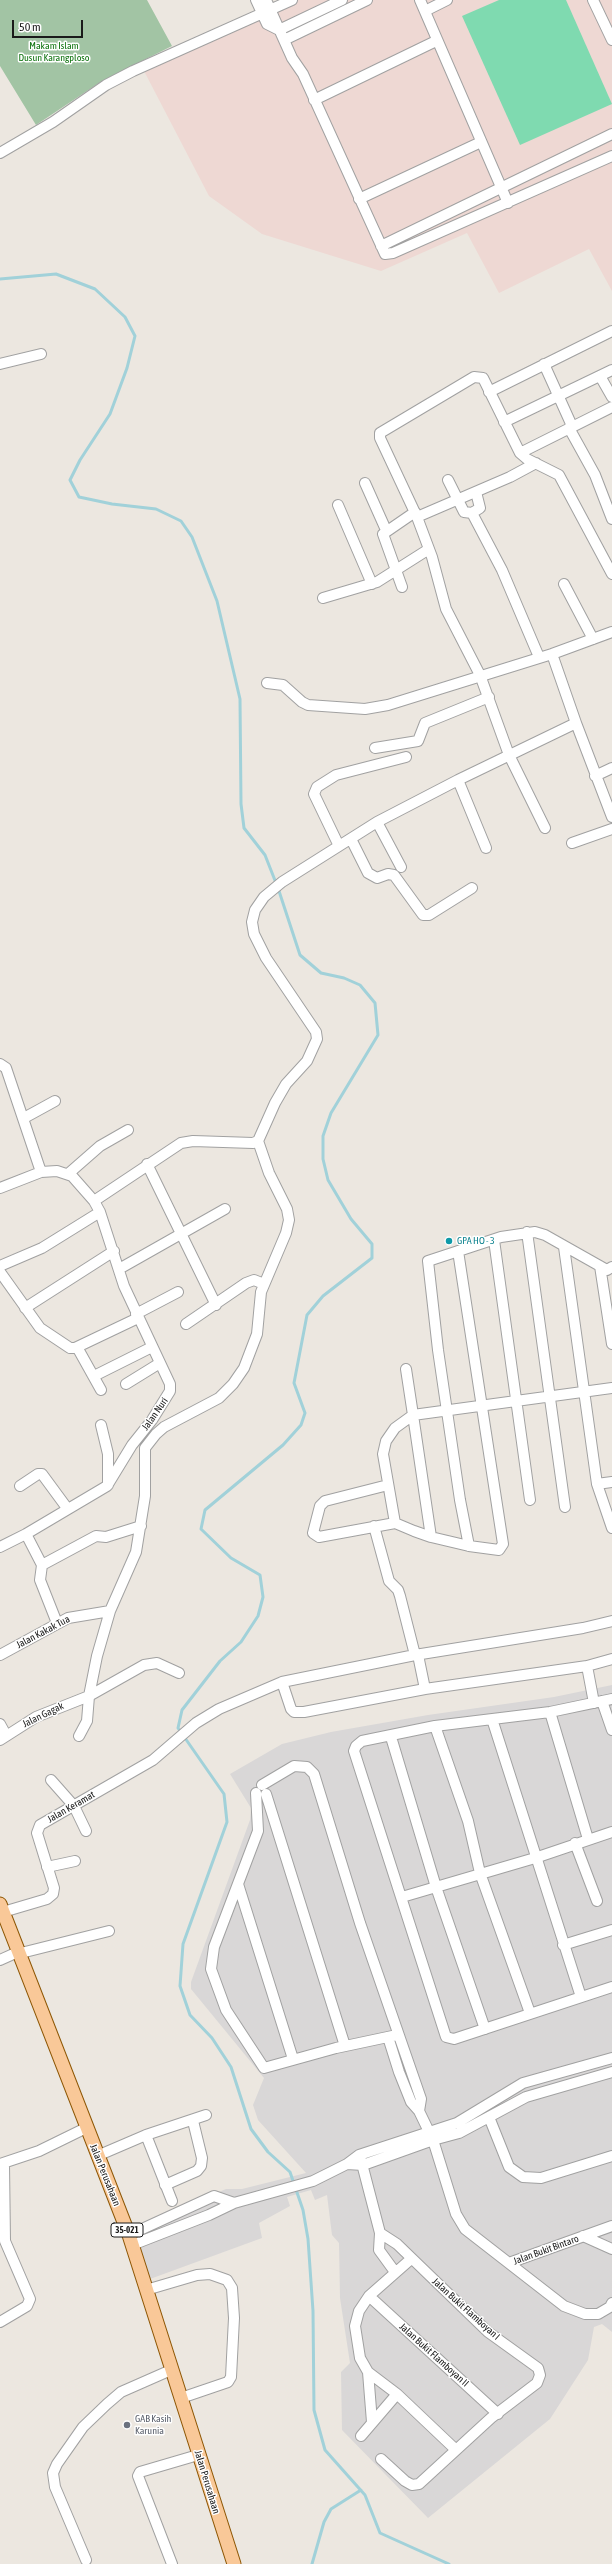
<!DOCTYPE html>
<html>
<head>
<meta charset="utf-8">
<style>
	body { margin:0 }
	#map { position:relative; width:612px; height:2564px; overflow:hidden; background:#ece7e0; font-family:"Asap Condensed",sans-serif }
	canvas { display:block }
	.scale { position:absolute; left:12px; top:20px; width:71px; height:18px; box-sizing:border-box; border:2px solid #1a1a1a; border-top:0; padding-left:5px; font-size:12px; line-height:14px; white-space:nowrap; color:#1a1a1a; -webkit-text-stroke:3px #fff; paint-order:stroke }
</style>
</head>
<body>
<div id="map">
<canvas width="612" height="2564"></canvas>
<div class="scale">50 m</div>
</div>
<script>
const ctx = document.querySelector('canvas').getContext('2d');
ctx.lineJoin = 'round';
function fill(path, color) {
  ctx.fillStyle = color;
  ctx.fill(path, 'evenodd');
}
function toPath(rows) {
  const path = new Path2D();
  for (const r of rows) {
    path.moveTo(r[0], r[1]);
    for (let i = 2; i < r.length; i += 2) path.lineTo(r[i], r[i + 1]);
  }
  return path;
}
function strokePath(path, color, width, dash) {
  ctx.strokeStyle = color;
  ctx.lineWidth = width;
  ctx.lineCap = dash ? 'butt' : 'round';
  ctx.setLineDash(dash || []);
  ctx.stroke(path);
}
function drawText(font, color, halo, rows, align = 'center') {
  ctx.font = font + ' "Asap Condensed",sans-serif';
  ctx.lineWidth = 3;
  ctx.setLineDash([]);
  ctx.textBaseline = 'middle';
  ctx.strokeStyle = halo;
  ctx.fillStyle = color;
  for (const [text, x, y, turn = 0] of rows) {
    ctx.save();
    ctx.translate(x, y);
    ctx.rotate((+turn || 0) * Math.PI / 180);
    ctx.textAlign = isNaN(turn) ? turn : align;
    if (halo) ctx.strokeText(text, 0, 0);
    ctx.fillText(text, 0, 0);
    ctx.restore();
  }
}
fill(toPath([
	[612,1685,612,2332,602,2324,594,2327,588,2360,550,2419,428,2518,342,2430,341,2372,350,2363,340,2298,339,2243,332,2235,327,2195,315,2200,311,2190,287,2197,290,2206,259,2223,262,2238,150,2279,131,2229,226,2189,242,2189,306,2173,258,2120,253,2105,264,2078,191,1989,191,1982,250,1820,251,1808,230,1774,282,1744,331,1732,428,1715,554,1697]
]), '#d9d7d7');
fill(toPath([
	[298,0,612,0,612,291,589,249,499,293,467,233,381,271,262,234,209,196,144,71]
]), '#eed8d3');
fill(toPath([
	[0,0,147,0,172,46,102,81,36,125,0,66]
]), '#a2c4a4');
fill(toPath([
	[499,0,566,0,612,104,520,145,462,16]
]), '#7fdab0');
strokePath(toPath([
	[0,279,56,274,95,289,125,317,135,336,127,368,110,414,80,460,70,480,79,497,112,504,156,509,181,521,192,537,217,601,240,699,241,804,244,828,265,855,276,883],
	[278,888,300,955,321,973,344,978,360,985,375,1003,378,1035,331,1113,323,1136,323,1159,328,1180,351,1219,372,1244,372,1258,323,1296,307,1315,294,1383,305,1413,301,1425,283,1445,205,1510,201,1529,231,1558,260,1575,263,1597,258,1616,241,1642,220,1661,182,1710,178,1728,224,1794,227,1822,183,1944,180,1986,190,2015,212,2038,231,2067,251,2129,268,2152,290,2172,303,2210,308,2239,313,2311,314,2410,325,2450,365,2495,380,2533,449,2564],
	[312,2564,324,2522,331,2509,361,2490]
]), '#a1d1d9', 3);
const minor = toPath([
	[256,0,267,24,279,30],
	[266,0,292,58,303,74,385,254,393,253,612,156],
	[420,0,508,203],
	[593,0,612,40],
	[425,11,447,0],
	[279,30,342,0],
	[284,40,367,0],
	[314,100,436,41],
	[0,153,53,122,106,85,133,71,292,0],
	[359,199,481,142],
	[381,246,612,134],
	[0,364,41,354],
	[544,364,572,426],
	[600,376,612,397],
	[489,392,612,331],
	[504,422,612,370],
	[569,428,595,475,612,519],
	[520,453,612,407],
	[448,480,464,512,472,513,480,508,476,492],
	[365,483,386,530],
	[338,505,372,584],
	[472,513,502,570,539,657],
	[417,517,510,477,536,463],
	[564,584,593,639],
	[402,587,383,534,415,512],
	[323,598,377,582,429,549],
	[267,683,283,685,302,702,308,705,365,709,388,705,552,654,612,632],
	[576,723,612,817],
	[375,748,418,741,425,723,489,697],
	[595,776,612,768],
	[458,780,486,848],
	[377,822,401,867],
	[545,828,509,755,480,675,446,609,432,557,417,517,380,438,380,433,474,377,483,378,520,453,527,459,559,475,612,574],
	[351,839,368,873,377,878,388,874,394,875,423,915,429,915,472,888],
	[572,843,612,829],
	[339,846,314,794,317,787,336,775,406,757],
	[0,1064,6,1068,41,1172],
	[24,1118,55,1101],
	[147,1164,216,1305],
	[68,1174,100,1146,128,1130],
	[0,1188,41,1172,57,1171,72,1176,94,1201,181,1143,193,1141,253,1143,258,1141,275,1103,286,1084,307,1061,317,1039,316,1032,266,958,254,934,252,922,255,910,264,897,282,882,377,822,458,780,576,723,552,654],
	[527,1232,565,1507],
	[494,1240,530,1500],
	[564,1247,597,1484,612,1528],
	[0,1266,42,1248,100,1212],
	[600,1266,612,1344],
	[119,1269,225,1209],
	[0,1272,40,1328,70,1348,75,1348,138,1318],
	[25,1308,114,1251],
	[136,1314,178,1292],
	[186,1324,246,1283,254,1280,264,1284],
	[77,1347,101,1390],
	[406,1369,413,1415,612,1388],
	[94,1376,152,1347],
	[126,1384,160,1363],
	[101,1425,108,1454,108,1485],
	[597,1484,612,1482],
	[388,1485,325,1501,320,1506,313,1533,319,1537,395,1523],
	[20,1486,38,1474,42,1474,67,1508],
	[374,1526,389,1581,398,1590,400,1596,415,1655],
	[26,1534,42,1565,40,1580,57,1623],
	[431,1537,413,1415,395,1428,386,1441,383,1454,395,1523,414,1531,431,1537,469,1546,499,1550,503,1544,458,1251],
	[469,1546,460,1500,438,1350,428,1261,501,1237,535,1232,545,1235,607,1270,612,1267],
	[0,1547,26,1534,107,1486,132,1445,152,1420,170,1391,170,1384,124,1286,100,1212,94,1201],
	[42,1565,96,1536,106,1537,141,1526],
	[612,1621,583,1628,415,1655,282,1682,291,1709,294,1712,304,1712,425,1689,587,1666,612,1659],
	[0,1655,68,1618,110,1611],
	[418,1655,425,1689],
	[587,1666,594,1703],
	[612,1699,550,1712,435,1726,362,1741,356,1746,354,1751,446,2037,454,2039,612,1987],
	[602,1701,612,1730],
	[550,1712,588,1839],
	[492,1719,581,1997],
	[0,1724,6,1735],
	[435,1726,468,1821,480,1873,530,2013],
	[79,1736,87,1721,89,1696,97,1656,110,1611,136,1552,145,1496,145,1448,156,1434,164,1427,219,1398,233,1384,244,1368,257,1334,261,1292,286,1233,289,1220,287,1209,269,1173,258,1141],
	[391,1737,436,1887,485,2029],
	[0,1740,36,1717,89,1696,144,1665,157,1663,179,1673],
	[51,1780,74,1806,86,1831],
	[262,1785,294,1766,307,1767,314,1774,360,1923,421,2099,419,2111],
	[256,1793,258,1831,214,1947,211,1969,226,2010,264,2068,336,2048,397,2035],
	[266,1794,345,2046],
	[575,1843,597,1901],
	[47,1867,75,1861],
	[238,1884,293,2059],
	[402,1897,535,1858,612,1832],
	[3,1912,47,1899,53,1894,54,1888,37,1833,40,1825,153,1760,196,1723,219,1709,282,1682],
	[563,1945,612,1930],
	[21,1953,109,1931],
	[0,1960,20,1951],
	[388,2037,399,2072,411,2102,419,2111,433,2140,456,2214,465,2229,564,2306,585,2314,598,2314,610,2307,612,2303],
	[489,2117,509,2167,523,2177,541,2178,612,2156],
	[146,2135,172,2201],
	[97,2156,146,2135,206,2115],
	[361,2160,380,2233,379,2250,395,2272],
	[0,2164,39,2151,86,2128],
	[347,2164,363,2165,433,2140,459,2133,526,2097,612,2072],
	[165,2185,197,2171,201,2166,202,2158,193,2121],
	[380,2233,397,2244,488,2332,538,2368,540,2375,537,2383,491,2418,419,2484,412,2485,405,2481,381,2459],
	[129,2235,214,2196,234,2203],
	[583,2236,612,2249],
	[132,2245,209,2215,234,2203,313,2181,347,2164,359,2155,457,2123,523,2083,612,2058],
	[411,2259,369,2296,359,2311,355,2326,360,2358,368,2372,397,2394,455,2449],
	[509,2263,612,2226],
	[146,2290,197,2275,210,2274,227,2280,232,2288,234,2318,231,2377,228,2382,181,2398],
	[369,2296,498,2414],
	[0,2322,27,2306,30,2299,5,2241,4,2164],
	[368,2372,372,2422],
	[361,2436,397,2394],
	[86,2560,55,2487,53,2473,57,2464,83,2427,107,2404,121,2392,171,2370],
	[172,2564,138,2476,140,2472,198,2455]
]);
const major = toPath([
	[0,1904,129,2235,234,2564]
]);
strokePath(minor, '#a1a1a1', 12);
strokePath(major, '#8d5604', 15);
strokePath(minor, '#fff', 10);
strokePath(major, '#f9c898', 13);
for (const [x, y, r, color] of [
	[449,1241,4,"#0f9aa8"],
	[127,2425,4,"#6b7280"]
]) {
  const dot = new Path2D();
  dot.arc(x, y, r, 0, 2 * Math.PI);
  ctx.fillStyle = color;
  ctx.fill(dot);
  strokePath(dot, '#fff', 1.5);
}
for (const [x, y, w] of [
	[127,2230,32]
]) {
  const box = new Path2D();
  box.roundRect(x - w / 2, y - 7, w, 14, 3);
  ctx.fillStyle = '#fff';
  ctx.fill(box);
  strokePath(box, '#1a1a1a', 1);
}
drawText('bold 9px', '#1a1a1a', null, [
	["35-021",127,2230]
]);
drawText('10px', '#0e730f', '#fff', [
	["Makam Islam",54,46],
	["Dusun Karangploso",54,58]
]);
drawText('10px', '#0d838f', '#fff', [
	["GPA HO - 3",457,1241]
], 'left');
drawText('10px', '#1a1a1a', '#fff', [
	["Jalan Nuri",155,1414,-55],
	["Jalan Kakak Tua",43,1632,-28],
	["Jalan Gagak",43,1715,-26],
	["Jalan Keramat",71,1807,-30],
	["Jalan Perusahaan",105,2175,68],
	["Jalan Bukit Bintaro",546,2250,-20],
	["Jalan Bukit Flamboyan I",466,2309,42],
	["Jalan Bukit Flamboyan II",434,2355,42],
	["Jalan Perusahaan",207,2482,73]
]);
drawText('10px', '#5b616d', '#fff', [
	["GAB Kasih",135,2419],
	["Karunia",135,2431]
], 'left');
</script>
</body>
</html>
